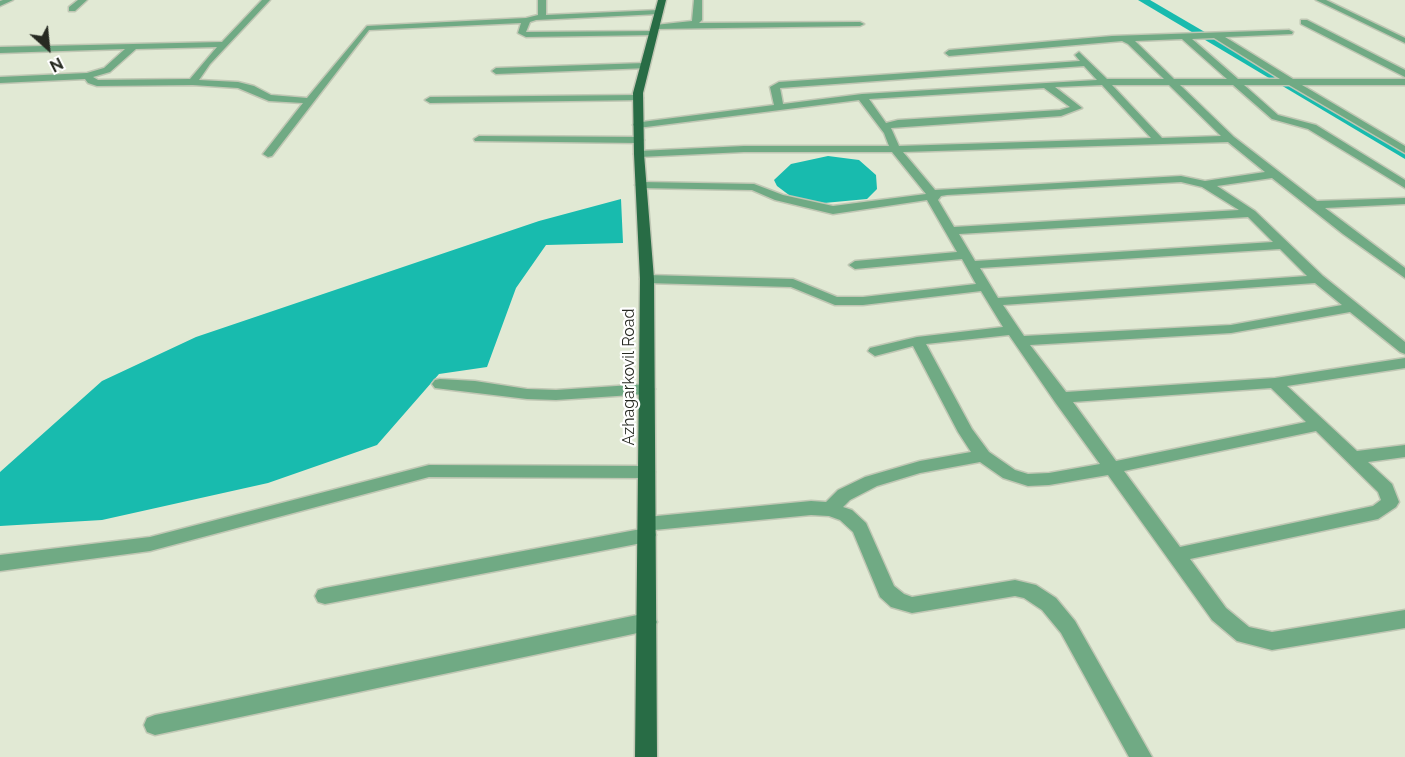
<!DOCTYPE html>
<html>
<head>
<meta charset="utf-8">
<style>
	body { margin:0 }
	#map { position:relative; width:1405px; height:757px; overflow:hidden; background:#e1e9d4; font-family:Raleway,sans-serif }
	canvas { display:block }
	.north { position:absolute; left:18px; top:18px; width:60px; height:60px; -webkit-text-stroke:4px #fff; paint-order:stroke; rotate:153deg; font-size:16px; font-weight:700; line-height:24px; text-align:center; color:#272a22 }
	.north::after { content:''; display:block; margin:auto; width:21px; height:27px; background:#272a22; clip-path:polygon(50% 0,100% 100%,50% 72%,0 100%) }
</style>
</head>
<body>
<div id="map">
<canvas width="1405" height="757"></canvas>
<div class="north">N</div>
</div>
<script>
const ctx = document.querySelector('canvas').getContext('2d');
ctx.lineJoin = 'round';
function fill(path, color) {
  ctx.fillStyle = color;
  ctx.fill(path, 'evenodd');
}
function toPath(rows) {
  const path = new Path2D();
  for (const r of rows) {
    path.moveTo(r[0], r[1]);
    for (let i = 2; i < r.length; i += 2) path.lineTo(r[i], r[i + 1]);
  }
  return path;
}
function strokePath(path, color, width, dash) {
  ctx.strokeStyle = color;
  ctx.lineWidth = width;
  ctx.lineCap = dash ? 'butt' : 'round';
  ctx.setLineDash(dash || []);
  ctx.stroke(path);
}
function drawText(font, color, halo, rows, align = 'center') {
  ctx.font = font + ' Raleway,sans-serif';
  ctx.lineWidth = 4.5;
  ctx.setLineDash([]);
  ctx.textBaseline = 'middle';
  ctx.strokeStyle = halo;
  ctx.fillStyle = color;
  for (const [text, x, y, turn = 0] of rows) {
    ctx.save();
    ctx.translate(x, y);
    ctx.rotate((+turn || 0) * Math.PI / 180);
    ctx.textAlign = isNaN(turn) ? turn : align;
    if (halo) ctx.strokeText(text, 0, 0);
    ctx.fillText(text, 0, 0);
    ctx.restore();
  }
}
fill(toPath([
	[828,156,859,160,876,175,877,189,867,199,824,203,793,198,777,186,774,180,791,164],
	[621,199,623,243,546,245,516,288,487,367,439,374,377,445,268,483,102,520,0,526,0,472,102,381,196,337,539,221]
]), '#18bbae');
fill(toPath([
	[1138,0,1150,0,1405,149,1405,159,1138,0]
]), '#18bbae');
const minor = toPath([
	[3,0,13,0,0,6,0,1,3,0],
	[78,0,87,0,75,11,69,11,69,7,78,0],
	[262,0,270,0,210,64,199,80,238,82,254,86,271,95,307,98,367,26,526,18,538,15,538,0,546,0,546,15,659,10,663,12,659,14,536,20,530,22,526,32,656,31,656,35,653,35,526,37,518,33,521,23,369,30,272,156,268,157,263,154,303,103,269,101,238,88,193,85,97,86,88,83,85,79,0,83,0,77,87,73,104,68,125,49,0,53,0,47,222,42,262,0],
	[217,47,190,79,98,80,93,77,110,72,136,49,217,47],
	[694,0,702,0,702,20,699,23,860,22,864,24,860,26,655,29,651,27,655,25,692,21,694,0],
	[1316,0,1326,0,1405,38,1405,43,1316,0],
	[1301,20,1307,20,1405,70,1405,77,1301,24,1301,20],
	[1289,30,1293,32,1292,34,1225,37,1293,79,1405,79,1405,85,1302,85,1405,146,1405,153,1289,85,1244,85,1278,115,1316,125,1405,180,1405,188,1308,129,1272,119,1233,85,1180,85,1234,137,1317,201,1405,198,1405,204,1325,208,1405,268,1405,278,1343,234,1272,178,1217,186,1255,211,1323,276,1405,342,1405,354,1400,352,1350,312,1231,333,1030,345,1066,392,1275,378,1405,358,1405,368,1287,386,1357,451,1405,445,1405,457,1368,462,1392,484,1399,502,1396,507,1378,519,1190,559,1226,608,1249,627,1272,632,1405,610,1405,628,1272,650,1237,641,1212,620,1108,475,1049,485,1028,486,1003,478,980,462,920,473,877,486,850,500,843,507,852,510,866,523,894,586,904,594,912,597,1015,580,1036,585,1056,598,1075,621,1152,757,1129,757,1061,633,1042,610,1024,598,1015,596,912,613,891,607,880,597,853,532,840,520,829,516,811,515,654,530,656,535,653,540,647,542,325,604,318,602,315,596,318,590,325,588,641,529,638,524,641,519,647,517,811,501,826,502,838,490,865,477,920,461,971,452,958,432,913,346,875,356,868,351,870,348,917,337,1003,327,981,291,863,305,835,305,791,287,647,283,640,279,647,275,793,279,837,297,863,297,976,284,962,259,855,269,849,265,855,261,957,252,927,200,833,214,775,200,752,190,641,188,635,185,641,182,754,184,783,195,833,206,926,194,892,152,744,152,639,157,634,154,639,151,744,146,889,146,884,133,859,100,638,128,633,125,634,123,774,105,770,87,779,82,1080,61,1075,55,1079,52,1107,79,1164,79,1128,44,1122,41,949,56,945,53,949,50,1112,36,1289,30],
	[1214,38,1280,79,1238,79,1192,39,1214,38],
	[1182,39,1183,40,1227,79,1174,79,1135,41,1182,39],
	[1084,66,1097,80,862,94,783,104,780,88,1084,66],
	[1102,85,1151,138,899,146,891,128,1061,116,1082,108,1055,87,1102,85],
	[1112,85,1169,85,1221,136,1162,138,1112,85],
	[1044,88,1070,107,1060,110,898,120,886,123,869,99,1044,88],
	[1228,142,1265,172,1205,181,1181,176,935,190,903,152,1228,142],
	[1181,182,1202,187,1239,210,954,227,938,200,941,196,947,195,1181,182],
	[1248,217,1273,242,975,261,959,234,1248,217],
	[1280,249,1307,276,998,298,980,268,1280,249],
	[1315,283,1342,305,1231,325,1024,336,1003,305,1315,283],
	[1009,335,1055,402,1100,464,1049,473,1028,474,1015,470,989,452,972,429,926,344,1009,335],
	[1271,388,1306,422,1116,461,1073,402,1271,388],
	[1316,431,1378,492,1381,500,1373,506,1180,547,1124,471,1316,431],
	[645,63,649,66,648,68,496,74,492,71,496,68,645,63],
	[638,95,643,98,641,100,430,103,425,100,430,97,638,95],
	[479,136,639,137,644,140,639,143,475,141,474,139,479,136],
	[440,379,475,381,527,389,556,390,647,384,655,389,647,394,556,400,527,399,435,388,432,384,435,380,440,379],
	[429,465,647,466,653,468,655,472,653,476,647,478,429,477,150,551,0,571,0,555,150,537,429,465],
	[647,613,654,616,657,622,654,628,647,631,155,735,147,732,144,725,147,718,155,715,647,613]
]);
const major = toPath([
	[658,0,666,0,643,93,644,154,654,279,657,757,635,757,640,279,634,154,633,93,658,0]
]);
strokePath(minor, '#c0c7b4', 3);
strokePath(major, '#c0c7b4', 3);
fill(minor, '#70aa84');
fill(major, '#286c45');
drawText('16px', '#272a22', '#fff', [
	["Azhagarkovil Road",629,377,-90]
]);
</script>
</body>
</html>
